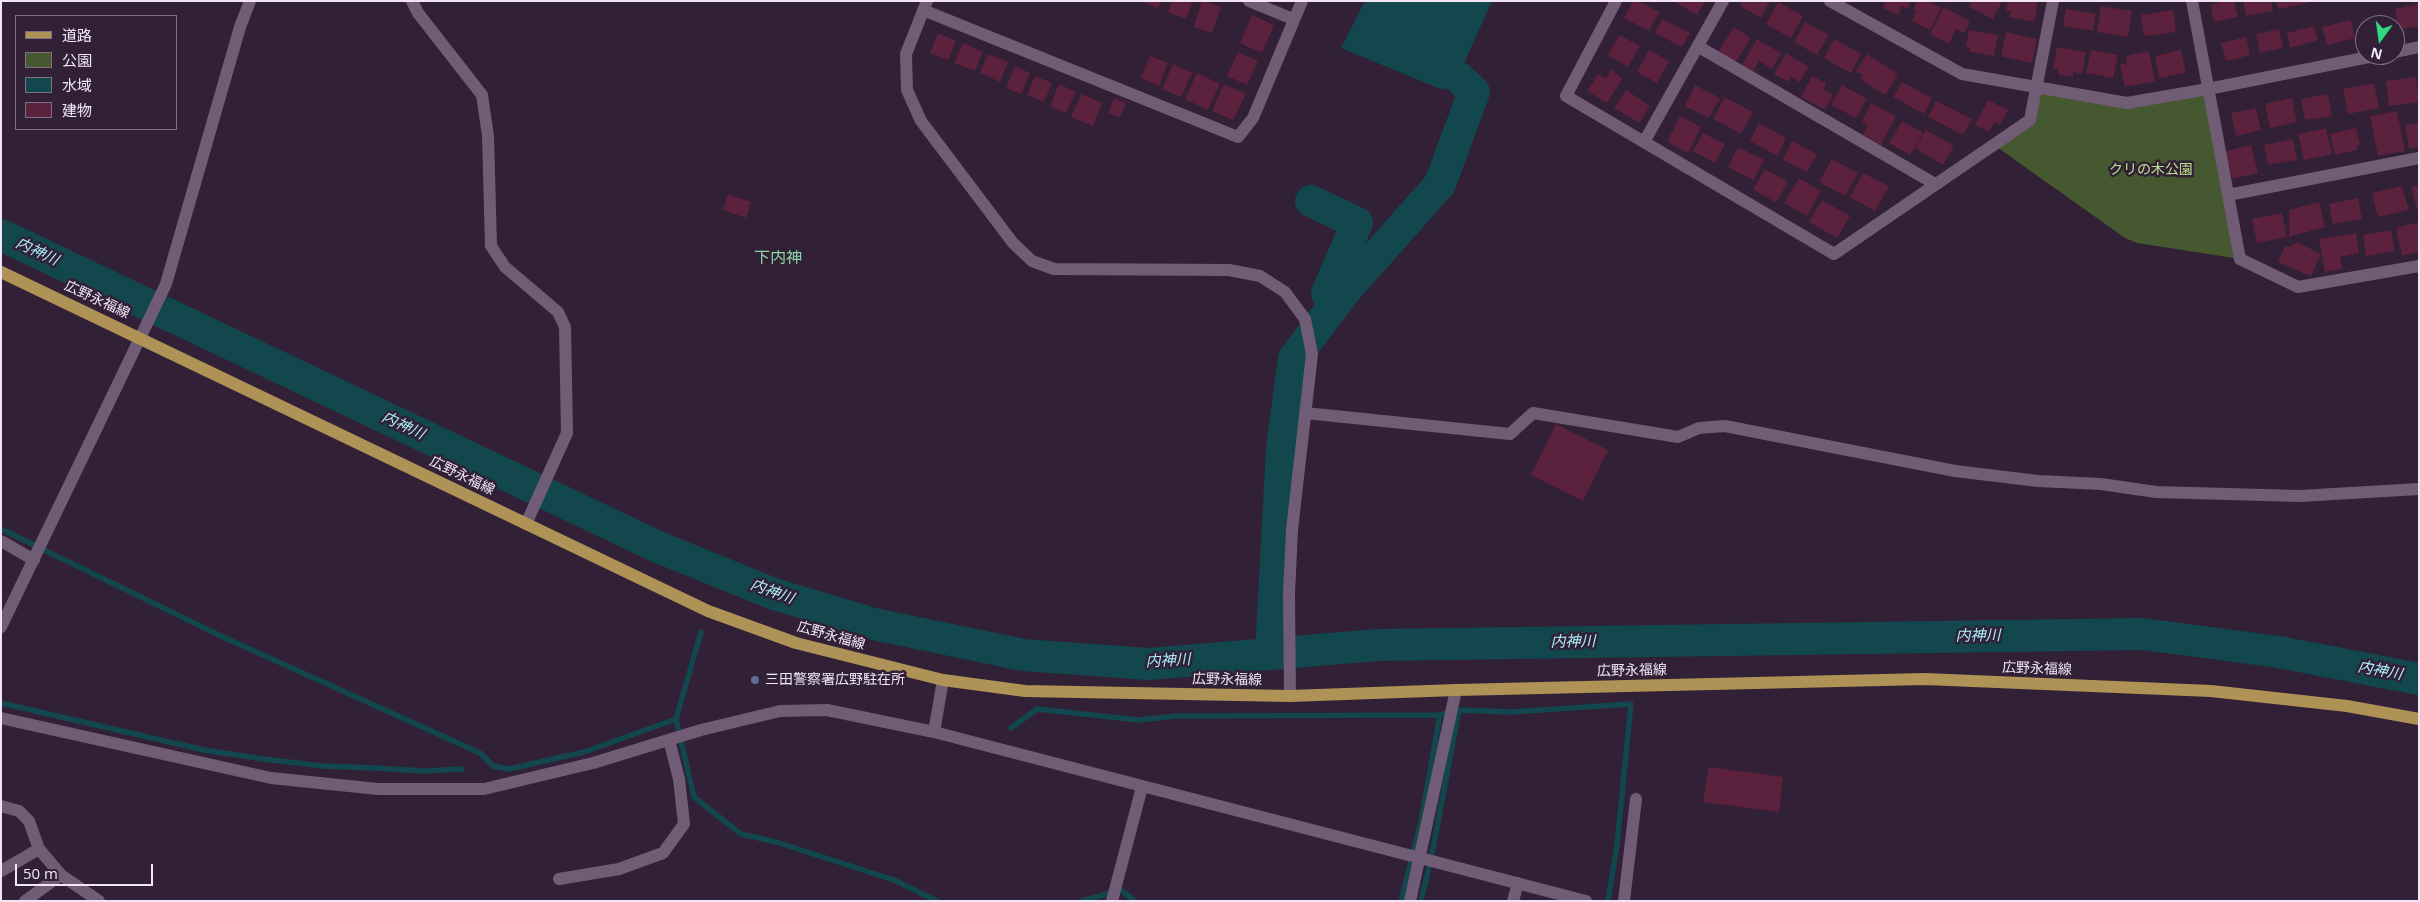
<!DOCTYPE html>
<html>
<head>
<meta charset="utf-8">
<style>
	body { margin:0 }
	#map { position:relative; width:2420px; height:902px; overflow:hidden; background:#312036; font-family:"Open Sans","Noto Sans JP",sans-serif }
	canvas { display:block }
	.frame { position:absolute; inset:0; border:2px solid #f2e6f5; pointer-events:none }
	.legend { position:absolute; left:15px; top:15px; width:162px; height:115px; box-sizing:border-box; background:#312036; border:1px solid #7e6f82; margin:0; padding:6px 9px; list-style:none; font-size:15px; color:#f2e6f5 }
	.legend li { display:flex; align-items:center; gap:10px; height:25px }
	.legend b { width:25px; border:1px solid #7e6f82 }
	.north { position:absolute; left:2355px; top:15px; width:50px; height:50px; box-sizing:border-box; background:#312036; border:1px solid #7e6f82; border-radius:50%; rotate:194deg; font-size:14px; font-weight:700; line-height:20px; text-align:center; color:#f2e6f5 }
	.north::after { content:''; display:block; margin:auto; width:18px; height:22px; background:#31d882; clip-path:polygon(50% 0,100% 100%,50% 72%,0 100%) }
	.scale { position:absolute; left:15px; top:864px; width:138px; height:22px; box-sizing:border-box; border:2px solid #f2e6f5; border-top:0; padding-left:6px; font-size:15px; line-height:18px; white-space:nowrap; color:#f2e6f5; -webkit-text-stroke:4px #312036; paint-order:stroke }
</style>
</head>
<body>
<div id="map">
<canvas width="2420" height="902"></canvas>
<div class="frame"></div>
<ul class="legend">
<li><b style="height:6px;background:#af9256"></b>道路</li>
<li><b style="height:14px;background:#46582f"></b>公園</li>
<li><b style="height:14px;background:#12474e"></b>水域</li>
<li><b style="height:14px;background:#5b213d"></b>建物</li>
</ul>
<div class="north">N</div>
<div class="scale">50 m</div>
</div>
<script>
const ctx = document.querySelector('canvas').getContext('2d');
ctx.lineJoin = 'round';
function fill(path, color) {
  ctx.fillStyle = color;
  ctx.fill(path, 'evenodd');
}
function toPath(rows) {
  const path = new Path2D();
  for (const r of rows) {
    path.moveTo(r[0], r[1]);
    for (let i = 2; i < r.length; i += 2) path.lineTo(r[i], r[i + 1]);
  }
  return path;
}
function strokePath(path, color, width, dash) {
  ctx.strokeStyle = color;
  ctx.lineWidth = width;
  ctx.lineCap = dash ? 'butt' : 'round';
  ctx.setLineDash(dash || []);
  ctx.stroke(path);
}
function drawText(font, color, halo, rows, align = 'center') {
  ctx.font = font + ' "Open Sans","Noto Sans JP",sans-serif';
  ctx.lineWidth = 5;
  ctx.setLineDash([]);
  ctx.textBaseline = 'middle';
  ctx.strokeStyle = halo;
  ctx.fillStyle = color;
  for (const [text, x, y, turn = 0] of rows) {
    ctx.save();
    ctx.translate(x, y);
    ctx.rotate((+turn || 0) * Math.PI / 180);
    ctx.textAlign = isNaN(turn) ? turn : align;
    if (halo) ctx.strokeText(text, 0, 0);
    ctx.fillText(text, 0, 0);
    ctx.restore();
  }
}
fill(toPath([
	[2036,88,2127,103,2208,89,2240,259,2137,243,2125,238,1994,145,2030,120]
]), '#46582f');
fill(toPath([
	[1365,1,1492,1,1458,77,1443,90,1341,48]
]), '#12474e');
strokePath(toPath([
	[1,529,221,636,480,753,493,766,509,769,584,752,676,719],
	[701,632,676,719,694,797,741,834,776,842,894,880,937,901],
	[1,703,204,750,263,759,323,766,375,768,424,771,462,769],
	[1011,728,1037,709,1139,720,1176,716,1440,715,1459,710,1511,712,1631,704,1617,845,1608,901],
	[1082,901,1121,890,1135,901],
	[1401,901,1421,822,1440,715],
	[1421,901,1431,859,1459,710]
]), '#12474e', 5.5);
strokePath(toPath([
	[1311,201,1357,223,1327,293,1331,301],
	[1,235,658,547,774,594,874,624,1023,655,1149,664,1378,645,2143,634,2279,652,2419,679],
	[1271,654,1282,448,1294,358,1345,291,1440,184,1474,92,1458,77]
]), '#12474e', 32);
fill(toPath([
	[1142,1,1161,1,1158,8],
	[1172,1,1193,1,1186,19,1168,12],
	[1202,1,1221,7,1212,33,1194,27],
	[1633,1,1638,1,1659,12,1649,31,1624,18],
	[1673,1,1705,1,1697,15],
	[1742,1,1770,1,1761,18,1740,6],
	[1886,1,1911,1,1907,9,1902,6,1898,15,1883,8],
	[1917,1,1928,1,1941,8,1930,30,1912,21,1916,11,1913,10],
	[1972,1,2002,1,1993,19,1969,7],
	[2008,1,2038,1,2034,22,2009,17,2011,11,2006,10],
	[2219,1,2234,1,2238,17,2214,22,2211,5,2219,3],
	[2243,1,2271,1,2273,11,2246,16],
	[2276,1,2307,1,2308,3,2278,9],
	[1778,2,1803,16,1791,38,1766,24],
	[2419,4,2419,26,2399,30,2395,9],
	[2101,6,2132,11,2128,37,2097,32],
	[1944,7,1970,21,1964,33,1956,29,1949,44,1930,34],
	[2066,9,2096,14,2093,31,2063,26],
	[2173,10,2176,32,2144,36,2141,15],
	[1252,15,1274,25,1262,53,1240,43],
	[2384,16,2387,25,2365,25,2364,40,2360,22],
	[1662,19,1690,33,1682,47,1655,33],
	[2351,20,2355,38,2327,45,2322,27],
	[1805,22,1829,35,1817,55,1794,42],
	[2314,26,2318,40,2290,48,2287,33],
	[1734,27,1751,38,1735,63,1718,52],
	[2279,29,2283,48,2260,53,2256,34],
	[1969,30,1998,35,1994,56,1970,52,1969,47,1966,46],
	[2006,32,2037,39,2032,63,2001,56],
	[938,33,956,41,948,60,930,53],
	[1619,35,1640,46,1628,67,1608,55],
	[2246,37,2250,55,2226,61,2221,43],
	[1757,39,1781,53,1772,69,1759,61,1753,72,1742,65],
	[1834,39,1861,54,1851,73,1824,58],
	[963,43,983,52,975,71,954,63],
	[2057,47,2086,52,2082,74,2073,72,2073,77,2059,75,2058,69,2053,69],
	[1649,50,1669,61,1657,83,1637,72],
	[2091,50,2118,55,2113,78,2086,73],
	[2181,50,2186,73,2159,78,2155,56],
	[2149,51,2155,81,2125,87,2120,64,2127,63,2126,56],
	[1238,52,1258,61,1247,85,1227,76],
	[1786,53,1809,67,1799,82,1791,77,1788,82,1774,74],
	[988,54,1008,62,1000,82,980,73],
	[1867,54,1898,74,1885,95,1861,80,1863,74,1855,72],
	[1150,56,1168,63,1159,86,1141,78],
	[1173,64,1192,73,1181,97,1162,89],
	[1015,66,1030,73,1021,94,1006,88],
	[1612,69,1622,79,1607,103,1587,91,1598,74,1606,78],
	[1197,73,1220,84,1208,110,1185,99],
	[1035,76,1052,83,1044,102,1027,95],
	[1812,76,1826,83,1824,90,1833,95,1825,110,1801,97],
	[2416,77,2419,102,2389,106,2386,81],
	[1902,82,1932,98,1924,114,1893,97],
	[2374,83,2379,108,2348,114,2343,89],
	[1059,84,1076,92,1066,113,1050,106],
	[1224,84,1246,94,1233,120,1212,111],
	[1695,85,1720,98,1709,118,1685,106],
	[1842,85,1867,99,1856,118,1831,105],
	[1626,90,1650,106,1639,123,1614,108],
	[1081,94,1102,103,1093,126,1071,117],
	[2328,94,2332,116,2305,120,2301,99],
	[1725,97,1753,112,1741,134,1713,119],
	[1114,98,1126,103,1120,117,1108,113],
	[2292,98,2297,122,2270,128,2265,104],
	[1988,100,2008,110,2000,125,1994,122,1989,132,1975,125],
	[1936,101,1972,119,1963,135,1928,117],
	[1871,103,1896,116,1881,145,1863,135,1868,125,1862,122],
	[2256,108,2261,130,2236,136,2231,113],
	[2397,111,2405,151,2378,156,2370,116],
	[1680,116,1701,127,1688,153,1667,142],
	[1902,121,1923,133,1910,155,1889,143],
	[1759,123,1786,138,1777,156,1750,141],
	[2419,123,2419,147,2409,149,2405,125],
	[2326,128,2332,154,2304,160,2298,134],
	[2356,128,2360,144,2357,146,2357,150,2335,155,2330,134],
	[1926,130,1954,146,1943,165,1915,148],
	[1703,133,1725,144,1715,163,1693,151],
	[2293,139,2297,160,2268,165,2264,145],
	[1792,141,1817,154,1807,172,1783,160],
	[2251,145,2258,173,2232,179,2225,151],
	[1738,147,1764,160,1754,180,1728,167],
	[1832,159,1858,173,1845,196,1819,182],
	[1765,169,1788,182,1776,203,1753,189],
	[1863,173,1889,186,1875,211,1850,197],
	[1799,178,1821,191,1807,216,1784,203],
	[2402,186,2409,210,2378,217,2372,193],
	[2419,186,2419,209,2417,210,2411,187],
	[728,194,751,202,746,218,723,210],
	[2358,198,2362,219,2333,224,2329,204],
	[1822,200,1850,216,1837,238,1809,222],
	[2319,202,2325,227,2289,237,2289,210],
	[2282,213,2287,237,2257,243,2252,219],
	[2419,222,2419,252,2402,256,2396,228],
	[2391,230,2395,251,2366,256,2363,235],
	[2356,233,2359,253,2340,257,2342,269,2325,272,2319,239],
	[2297,242,2321,254,2311,276,2278,262,2285,246,2290,247],
	[1556,424,1608,450,1583,501,1531,475],
	[1709,767,1783,777,1779,812,1703,802]
]), '#5b213d');
strokePath(toPath([
	[412,1,418,13,482,95,488,136,491,246,505,267,558,312,565,327,567,433,526,524],
	[927,1,906,54,907,90,921,121,1013,243,1032,261,1054,269,1229,270,1260,276,1285,292,1305,319,1312,354,1292,530,1289,594,1290,696],
	[1249,1,1293,19],
	[1616,1,1566,96,1644,142],
	[1723,1,1644,142,1834,254,2030,120,2053,1],
	[1830,1,1962,74,2127,103,2208,89,2379,55],
	[2192,1,2240,259,2298,287,2419,266],
	[923,10,1238,137,1253,118,1302,1],
	[1699,47,1935,184],
	[2395,52,2419,47],
	[2228,195,2419,158],
	[1305,413,1510,434,1533,413,1678,437,1699,428,1725,426,1955,471,2038,481,2101,484,2156,492,2299,496,2419,489],
	[1,541,34,560],
	[1,627,166,284,240,27,250,1],
	[1,718,271,778,378,789,484,789,593,763,701,730,780,711,827,710,934,732,1586,901],
	[934,732,943,680],
	[1,806,19,811,29,821,39,849,61,875,99,901],
	[1,871,39,849],
	[559,879,619,869,663,853,684,824,679,779,669,740],
	[25,901,61,875],
	[1112,901,1142,787],
	[1410,901,1456,690],
	[1513,901,1518,883],
	[1624,901,1636,799]
]), '#715c76', 12);
strokePath(toPath([
	[1,272,708,611,796,643,943,680,1025,691,1290,696,1456,690,1925,679,2211,691,2347,706,2419,719]
]), '#af9256', 12);
for (const [x, y, r, color] of [
	[755,680,5,"#5c6f8a"]
]) {
  const dot = new Path2D();
  dot.arc(x, y, r, 0, 2 * Math.PI);
  ctx.fillStyle = color;
  ctx.fill(dot);
  strokePath(dot, '#312036', 2);
}
drawText('14px', '#bce38c', '#312036', [
	["クリの木公園",2151,170]
]);
drawText('14px', '#f2e6f5', '#312036', [
	["広野永福線",97,300,25],
	["広野永福線",462,476,26],
	["広野永福線",831,636,16],
	["広野永福線",2037,669,2],
	["広野永福線",1632,671,-1],
	["広野永福線",1227,680,1]
]);
drawText('14px', '#f2e6f5', '#312036', [
	["三田警察署広野駐在所",765,680]
], 'left');
drawText('italic 15px', '#a9f0fc', '#312036', [
	["内神川",37,252,25],
	["内神川",403,426,25],
	["内神川",772,592,20],
	["内神川",1978,636,-1],
	["内神川",1573,642,-1],
	["内神川",1168,661,-3],
	["内神川",2380,671,11]
]);
drawText('16px', '#8ad4a4', '#312036', [
	["下内神",778,258]
]);
</script>
</body>
</html>
